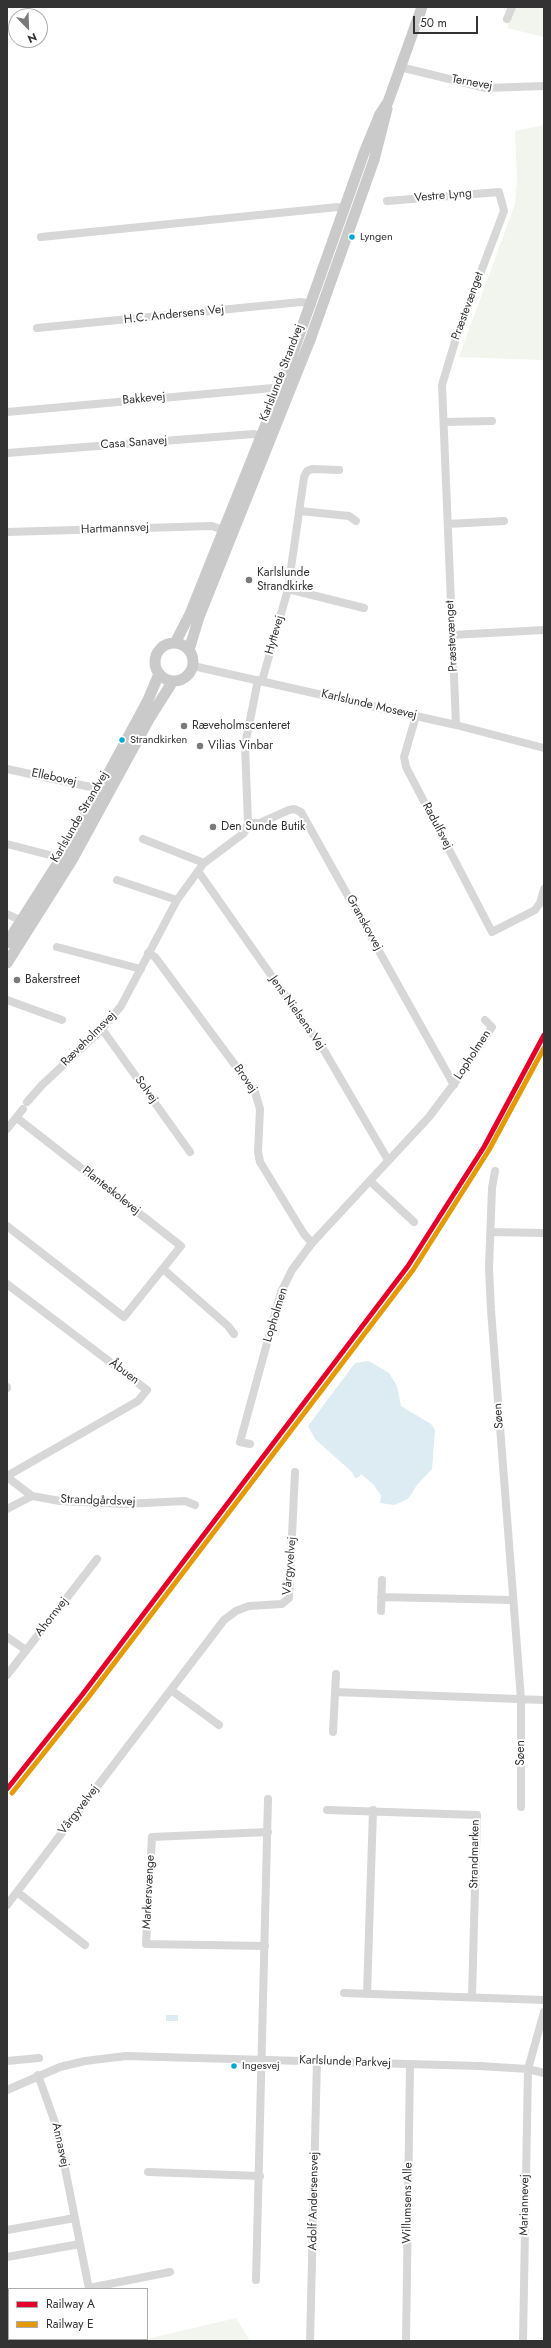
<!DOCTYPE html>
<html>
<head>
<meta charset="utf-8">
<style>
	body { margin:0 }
	#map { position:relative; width:551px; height:2348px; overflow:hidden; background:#fff; font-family:Jost,sans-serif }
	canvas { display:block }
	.frame { position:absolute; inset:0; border:8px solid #333; pointer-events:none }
	.legend { position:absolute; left:8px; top:2288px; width:140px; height:52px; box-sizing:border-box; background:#fff; border:1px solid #adadad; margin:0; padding:5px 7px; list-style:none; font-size:12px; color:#333 }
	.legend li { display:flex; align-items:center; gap:8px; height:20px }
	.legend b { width:20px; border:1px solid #adadad }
	.north { position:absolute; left:8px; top:8px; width:40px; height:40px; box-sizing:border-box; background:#fff; border:1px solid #adadad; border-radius:50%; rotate:157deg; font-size:11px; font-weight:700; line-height:16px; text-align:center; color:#333 }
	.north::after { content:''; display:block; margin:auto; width:14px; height:18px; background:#7a7a7a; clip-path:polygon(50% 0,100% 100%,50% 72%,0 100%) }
	.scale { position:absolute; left:413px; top:16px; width:65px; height:18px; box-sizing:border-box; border:2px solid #333; border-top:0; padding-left:5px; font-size:12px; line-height:14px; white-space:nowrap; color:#333; -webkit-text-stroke:3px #fff; paint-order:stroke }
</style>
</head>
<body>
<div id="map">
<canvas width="551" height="2348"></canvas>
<div class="frame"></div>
<ul class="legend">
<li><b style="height:5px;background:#e4002b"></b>Railway A</li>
<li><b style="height:5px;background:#e39a05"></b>Railway E</li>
</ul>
<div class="north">N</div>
<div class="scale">50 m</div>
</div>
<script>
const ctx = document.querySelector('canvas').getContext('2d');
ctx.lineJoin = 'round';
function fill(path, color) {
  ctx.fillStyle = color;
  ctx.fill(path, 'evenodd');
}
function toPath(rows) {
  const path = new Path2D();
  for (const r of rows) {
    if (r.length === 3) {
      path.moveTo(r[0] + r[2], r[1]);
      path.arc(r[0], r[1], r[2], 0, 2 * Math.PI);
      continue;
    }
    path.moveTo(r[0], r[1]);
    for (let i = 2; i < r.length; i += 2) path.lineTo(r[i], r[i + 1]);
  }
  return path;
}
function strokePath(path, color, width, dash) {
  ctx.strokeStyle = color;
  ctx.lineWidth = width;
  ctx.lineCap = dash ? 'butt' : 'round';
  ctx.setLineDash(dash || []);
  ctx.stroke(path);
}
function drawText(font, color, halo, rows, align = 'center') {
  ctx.font = font + ' Jost,sans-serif';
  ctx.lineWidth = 4;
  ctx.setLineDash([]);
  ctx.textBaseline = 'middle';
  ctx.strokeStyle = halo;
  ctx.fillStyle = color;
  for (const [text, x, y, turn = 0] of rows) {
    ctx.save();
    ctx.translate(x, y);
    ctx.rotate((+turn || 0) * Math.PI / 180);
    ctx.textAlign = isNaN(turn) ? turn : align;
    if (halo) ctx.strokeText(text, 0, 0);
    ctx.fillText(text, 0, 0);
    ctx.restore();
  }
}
fill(toPath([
	[514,7,544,7,544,37,507,28],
	[544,125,544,360,459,357,515,204,517,181,515,131],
	[236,2318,250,2341,138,2341,147,2339]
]), '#f1f5ed');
fill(toPath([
	[369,1361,389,1373,397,1386,401,1406,431,1424,435,1430,432,1469,417,1485,408,1499,394,1505,380,1503,381,1496,374,1485,361,1474,359,1477,355,1478,352,1472,315,1439,308,1426,355,1363],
	[166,2015,178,2015,178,2021,166,2021]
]), '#ddebf3');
strokePath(toPath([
	[507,19,512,7],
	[400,67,486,88,544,86],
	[387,201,499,192,504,211,457,335,442,385,456,725],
	[41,237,338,207,345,209],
	[37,328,301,302,312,304],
	[7,412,273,388,280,389],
	[444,422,492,421],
	[7,453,254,434,261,437],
	[300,511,349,516,356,521],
	[448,524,504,521],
	[7,532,212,526,223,530],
	[288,589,364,608],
	[452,635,544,630],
	[193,666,456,725,544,748],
	[262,681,288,589,304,477,307,471,312,469,339,470],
	[416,716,404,757,406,767,492,932,535,910,540,903,544,889],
	[7,769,100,789],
	[248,823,260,823,289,810,294,809,301,812,454,1085],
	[143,839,204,863],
	[7,844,61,858],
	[198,871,325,1052,388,1160],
	[117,880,177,900],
	[7,914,22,921],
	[57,947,141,969],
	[148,953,155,957,255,1092,260,1109,258,1152,260,1162,304,1234,312,1243],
	[7,1000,62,1020],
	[102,1029,190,1152],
	[27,1102,42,1085,102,1029,121,1006,177,900,204,863,244,833,248,823,245,745,258,680],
	[7,1129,23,1109],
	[495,1171,492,1188,489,1268,491,1310,521,1699,521,1807],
	[370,1181,414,1222],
	[7,1226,124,1317,181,1246,17,1118],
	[491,1232,544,1233],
	[163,1269,228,1326,234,1334],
	[7,1284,147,1390,138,1401,7,1476],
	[7,1387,7,1388],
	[250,1444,240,1442,281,1292,292,1270,312,1243,429,1117,462,1073,492,1027,485,1020],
	[7,1477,32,1496,60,1501,124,1504,185,1501,195,1505],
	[7,1509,32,1496],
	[381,1597,512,1600],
	[381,1611,382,1580],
	[7,1637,26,1650],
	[7,1675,97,1559],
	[171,1690,219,1725],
	[335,1692,544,1700],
	[333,1732,336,1674],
	[327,1810,477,1815,472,1997],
	[17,1892,85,1945],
	[7,1905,224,1620,236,1611,249,1606,282,1604,289,1598,295,1472],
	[265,1946,146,1944,152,1837,268,1832],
	[344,1993,544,2000],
	[367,1994,373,1810],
	[7,2061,39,2058],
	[38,2075,57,2128,89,2289],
	[7,2090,60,2067,85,2061,126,2056,479,2066,528,2069,544,2073],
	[148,2172,260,2176],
	[7,2230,75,2218],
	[7,2257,80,2244],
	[256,2280,268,1799],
	[89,2288,170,2272],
	[310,2341,317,2061],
	[406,2341,410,2065],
	[523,2341,528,2069,544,2012]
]), '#d7d7d7', 8);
strokePath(toPath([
	[175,643,190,614,280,389,364,153,380,114,388,102,422,7],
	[174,662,19],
	[189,650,199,617,310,340,374,160,387,109],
	[7,943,61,858,100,789,148,700,159,674],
	[7,963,72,860,149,719,173,681]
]), '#cacaca', 11);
strokePath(toPath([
	[7,1789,82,1695,408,1266,484,1147,544,1035]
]), '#e4002b', 5);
strokePath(toPath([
	[12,1793,87,1699,413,1270,489,1150,544,1048]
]), '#e39a05', 5);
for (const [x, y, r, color] of [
	[352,237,3.5,"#00a9ce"],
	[249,580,4,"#7a7a7a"],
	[184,726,4,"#7a7a7a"],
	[122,740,3.5,"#00a9ce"],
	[200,746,4,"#7a7a7a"],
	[213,827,4,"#7a7a7a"],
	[17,980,4,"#7a7a7a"],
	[234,2066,3.5,"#00a9ce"]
]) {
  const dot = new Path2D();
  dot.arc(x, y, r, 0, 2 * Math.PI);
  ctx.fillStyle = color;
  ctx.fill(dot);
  strokePath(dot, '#fff', 1.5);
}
drawText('11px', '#333', '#fff', [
	["Lyngen",360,237],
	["Strandkirken",130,740],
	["Ingesvej",242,2066]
], 'left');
drawText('12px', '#333', '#fff', [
	["Ternevej",472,83,10],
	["Vestre Lyng",443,196,-5],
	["Præstevænget",468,306,-70],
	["H.C. Andersens Vej",174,315,-6],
	["Karlslunde Strandvej",282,373,-69],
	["Bakkevej",144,399,-5],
	["Casa Sanavej",134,443,-4],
	["Hartmannsvej",115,529,-2],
	["Hyttevej",275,635,-74],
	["Præstevænget",452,636,-93],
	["Karlslunde Mosevej",369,705,13],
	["Ellebovej",54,778,12],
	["Karlslunde Strandvej",80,817,-60],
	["Radulfsvej",437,826,62],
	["Granskovvej",364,923,61],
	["Jens Nielsens Vej",297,1013,55],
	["Ræveholmsvej",89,1039,-45],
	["Lopholmen",473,1055,-57],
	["Brovej",245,1079,55],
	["Solvej",146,1090,54],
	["Planteskolevej",111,1191,38],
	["Lopholmen",276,1315,-73],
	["Åbuen",124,1372,37],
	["Søen",499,1416,-94],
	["Strandgårdsvej",98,1501,2],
	["Vårgyvelvej",290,1566,-85],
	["Ahornvej",52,1617,-52],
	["Søen",521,1753,-90],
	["Vårgyvelvej",79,1810,-53],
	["Strandmarken",475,1854,-89],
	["Markersvænge",149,1892,-87],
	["Karlslunde Parkvej",345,2062,2],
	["Annasvej",60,2145,78],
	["Adolf Andersensvej",314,2201,-89],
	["Willumsens Alle",408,2203,-89],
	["Mariannevej",525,2205,-89]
]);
drawText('12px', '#333', '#fff', [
	["Karlslunde",257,573],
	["Strandkirke",257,587],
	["Ræveholmscenteret",192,726],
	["Vilias Vinbar",208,746],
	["Den Sunde Butik",221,827],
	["Bakerstreet",25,980]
], 'left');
</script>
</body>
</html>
